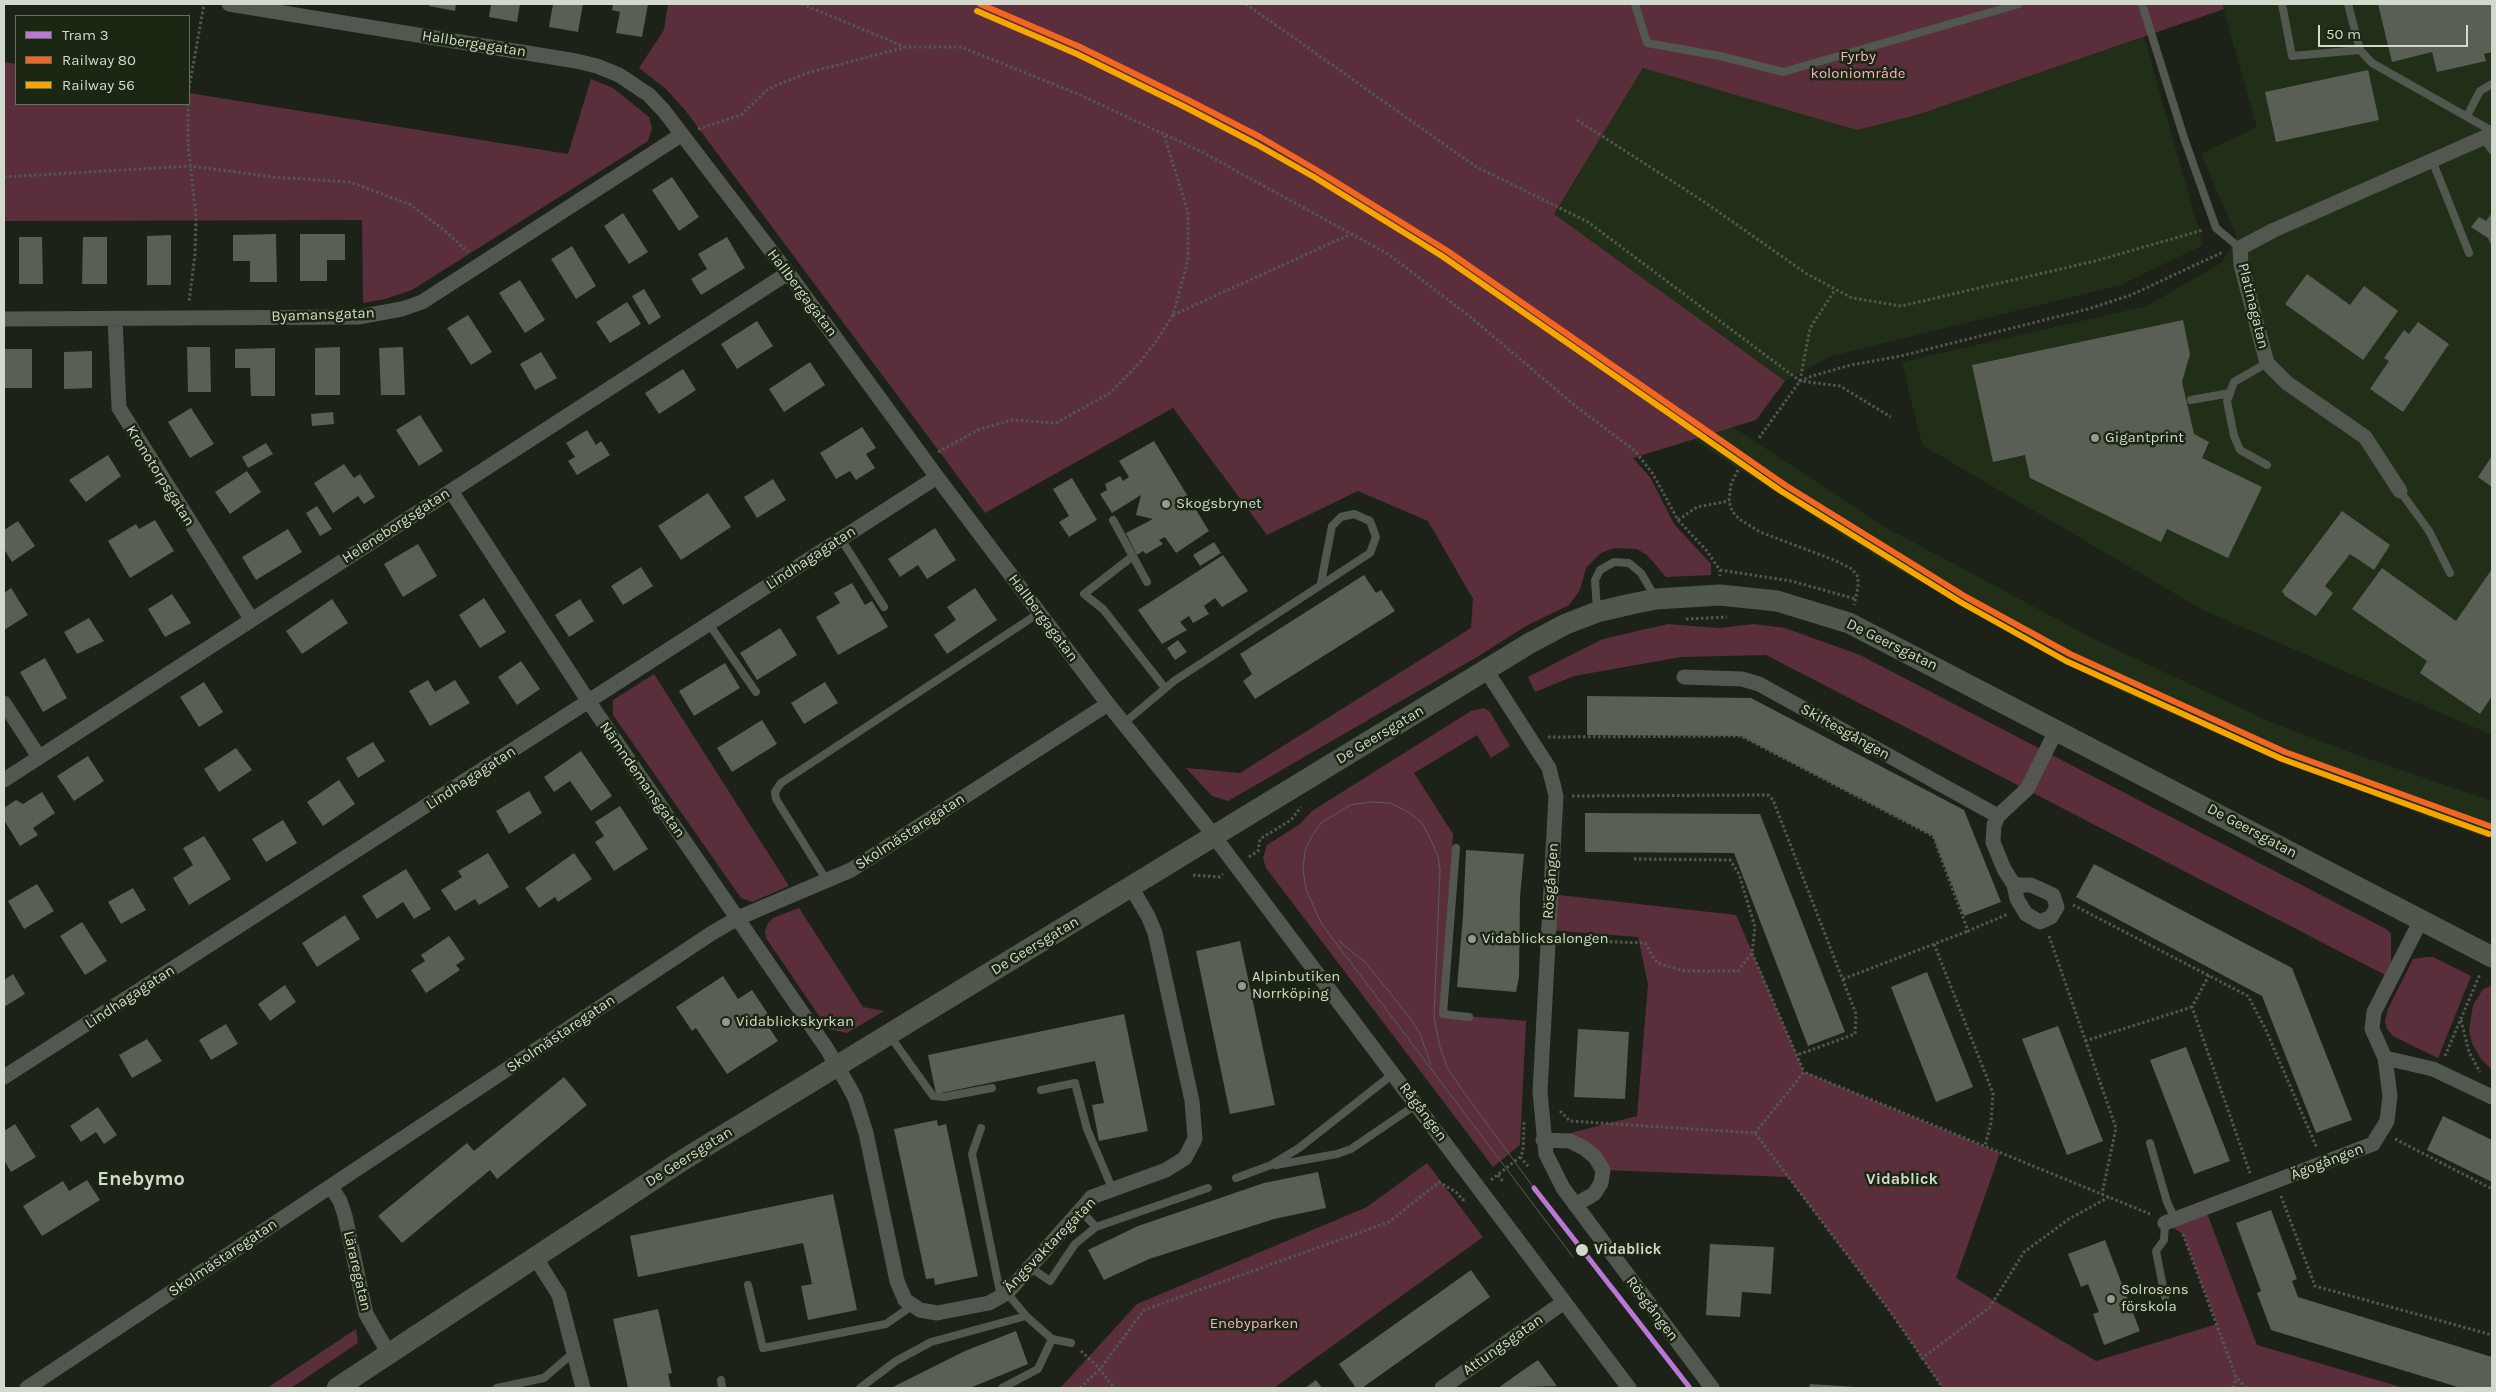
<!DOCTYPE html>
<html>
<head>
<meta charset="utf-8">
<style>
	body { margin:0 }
	#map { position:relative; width:2496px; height:1392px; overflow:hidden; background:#1c2218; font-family:Karla,sans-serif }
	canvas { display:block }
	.frame { position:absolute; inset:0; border:5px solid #d2dace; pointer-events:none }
	.legend { position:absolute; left:15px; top:15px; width:175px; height:90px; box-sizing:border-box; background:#1b2713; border:1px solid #646f5e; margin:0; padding:6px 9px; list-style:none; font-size:15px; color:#d2dace }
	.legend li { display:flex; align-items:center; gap:10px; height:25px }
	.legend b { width:25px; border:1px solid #646f5e }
	.scale { position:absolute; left:2318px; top:25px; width:150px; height:22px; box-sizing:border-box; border:2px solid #d2dace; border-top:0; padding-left:6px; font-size:15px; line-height:18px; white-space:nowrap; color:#d2dace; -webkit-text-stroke:4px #1b2713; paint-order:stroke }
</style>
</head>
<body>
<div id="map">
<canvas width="2496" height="1392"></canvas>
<div class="frame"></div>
<ul class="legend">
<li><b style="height:6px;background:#ba77d6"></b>Tram 3</li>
<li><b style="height:6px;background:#f26522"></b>Railway 80</li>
<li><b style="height:6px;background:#f7a600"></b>Railway 56</li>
</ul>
<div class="scale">50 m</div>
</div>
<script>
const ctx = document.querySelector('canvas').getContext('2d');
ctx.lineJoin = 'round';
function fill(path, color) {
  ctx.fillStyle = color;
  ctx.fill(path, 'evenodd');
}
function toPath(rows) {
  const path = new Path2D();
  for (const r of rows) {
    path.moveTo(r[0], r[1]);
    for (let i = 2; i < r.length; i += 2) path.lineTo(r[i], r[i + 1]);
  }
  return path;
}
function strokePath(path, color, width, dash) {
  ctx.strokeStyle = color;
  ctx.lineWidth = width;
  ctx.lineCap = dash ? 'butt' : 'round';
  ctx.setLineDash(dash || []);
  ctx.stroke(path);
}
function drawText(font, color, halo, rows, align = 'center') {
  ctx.font = font + ' Karla,sans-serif';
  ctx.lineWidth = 5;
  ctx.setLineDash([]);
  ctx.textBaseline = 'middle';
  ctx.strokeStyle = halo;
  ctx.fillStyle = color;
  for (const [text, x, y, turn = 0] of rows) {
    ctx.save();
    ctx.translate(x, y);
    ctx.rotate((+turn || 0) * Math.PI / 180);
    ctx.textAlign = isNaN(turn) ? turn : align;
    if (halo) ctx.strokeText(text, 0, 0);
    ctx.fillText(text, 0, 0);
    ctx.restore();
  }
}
fill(toPath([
	[2222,4,2492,4,2492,735,2203,610,1922,445,1902,362,2147,306,2221,263,2237,237,2201,154,2257,127],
	[2144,37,2203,245,2121,285,1831,356,1785,381,1554,214,1643,68,1712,87,1920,114],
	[1602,372,1721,419,1883,526,2094,639,2268,721,2360,756,2492,801,2492,839,2446,824,2267,755,2126,694,2039,649,1878,558,1708,449]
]), '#212f18');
fill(toPath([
	[668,4,2222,4,2224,9,1920,114,1857,130,1643,68,1554,214,1785,381,1756,420,1633,458,1650,477,1674,524,1711,564,1711,575,1666,577,1647,555,1637,549,1614,548,1601,553,1586,568,1580,590,1569,605,1526,626,1477,657,1228,801,1212,796,1186,768,1240,773,1471,628,1473,599,1428,521,1358,491,1267,535,1173,408,985,513,685,110,666,89,639,68,664,30],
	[4,62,16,64,16,104,189,104,189,93,568,154,591,79,613,88,649,117,652,128,648,141,412,290,385,299,363,303,362,220,4,221],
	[1668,624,1719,628,1754,624,1785,628,1860,655,2386,929,2391,934,2391,978,1766,655,1681,657,1574,676,1535,692,1528,677,1603,639],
	[654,674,789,886,752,902,741,898,613,715,613,700],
	[1484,708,1490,712,1510,746,1491,758,1477,735,1414,773,1453,834,1443,1014,1526,1021,1520,1145,1493,1167,1266,868,1263,858,1267,845,1300,824,1312,811,1471,711],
	[1550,894,1736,915,1804,1072,2000,1153,1956,1278,2096,1361,2217,1324,2183,1234,2165,1223,2205,1208,2257,1345,2404,1388,1943,1388,1889,1310,1788,1177,1603,1170,1585,1148,1543,1140,1637,1116,1648,984,1638,937,1547,930],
	[799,908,863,1007,884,1011,847,1033,828,1029,766,938,765,931,768,923,773,918],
	[2427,957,2433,957,2471,976,2438,1058,2393,1036,2387,1029,2385,1021,2388,1009,2413,959],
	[2490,986,2492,987,2492,1070,2480,1058,2472,1043,2469,1031,2473,1005,2483,989],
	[1427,1163,1483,1237,1274,1388,1060,1388,1137,1304,1367,1207],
	[356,1329,358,1343,291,1388,267,1388]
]), '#5a2f3b');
fill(toPath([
	[430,4,456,4,455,11,429,6],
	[491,4,520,4,517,22,489,17],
	[553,4,583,4,578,32,549,27],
	[613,4,648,4,642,37,616,33,620,12,612,10],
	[2378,4,2492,4,2492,52,2484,54,2486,61,2437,72,2432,52,2392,62],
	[2368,70,2379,120,2276,142,2265,92],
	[672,177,699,217,679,231,652,190],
	[623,213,648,252,629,264,604,226],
	[2492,213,2492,247,2488,238,2471,227,2479,217,2486,221],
	[276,234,277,282,250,282,250,261,233,261,233,235],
	[300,234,345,234,345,260,327,260,327,281,300,281],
	[171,235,171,285,147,285,147,236],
	[19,237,42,237,43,284,19,284],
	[83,237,107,237,107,284,82,284],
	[727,237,745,268,701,295,691,279,707,269,698,254],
	[572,246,596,286,576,299,551,259],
	[2307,274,2350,305,2364,286,2398,311,2363,360,2285,304],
	[520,280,545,320,525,333,499,293],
	[644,289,661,317,649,325,632,296],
	[627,302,641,324,610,343,596,322],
	[468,315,492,352,471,365,447,328],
	[2183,320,2190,354,2182,382,2194,434,2209,442,2202,458,2262,487,2228,558,2167,529,2161,542,2030,478,2025,455,1993,462,1972,365],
	[757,321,773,346,737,369,721,344],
	[2418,322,2449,344,2403,412,2370,389,2389,361,2384,358,2404,330,2409,334],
	[187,347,210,347,211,392,188,392],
	[340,347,340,395,315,395,315,348],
	[403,347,405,395,381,395,379,348],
	[275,348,275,396,251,396,250,368,235,368,235,349],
	[4,349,32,349,32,388,4,388],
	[92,351,92,388,64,389,64,352],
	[541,352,557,378,535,390,520,364],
	[810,362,825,385,784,412,769,389],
	[683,369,696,390,659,414,645,393],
	[191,408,214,444,190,458,168,422],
	[333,412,334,424,312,426,311,414],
	[420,415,443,451,419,466,396,430],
	[862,427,876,448,866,454,875,468,856,480,850,471,836,479,820,453],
	[587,430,596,445,601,441,610,455,577,475,568,461,575,457,566,443],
	[1154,441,1209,531,1176,553,1165,537,1159,540,1163,544,1146,554,1143,551,1137,555,1126,533,1153,519,1136,515,1141,495,1112,513,1100,494,1107,490,1105,484,1120,476,1123,481,1129,477,1119,461],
	[266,443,273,454,248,468,242,457],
	[108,455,121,476,86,502,69,480],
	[2492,456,2492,487,2478,477],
	[344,464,354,478,360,474,375,497,364,504,358,496,333,513,314,483],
	[247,471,261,492,230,514,215,492],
	[1072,478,1097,520,1069,537,1059,522,1069,516,1053,489],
	[773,479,786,500,757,518,744,497],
	[708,493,731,527,681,560,658,526],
	[317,506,332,529,320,536,306,513],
	[2342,511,2390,545,2374,570,2350,554,2325,586,2333,593,2316,616,2285,596,2282,591],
	[155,520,174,551,130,578,108,541,136,524,139,529],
	[18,521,35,546,12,562,4,549,4,530],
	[935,528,956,560,927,579,918,565,900,577,888,559],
	[288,529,302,552,256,580,242,557],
	[1214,542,1221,553,1200,566,1193,555],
	[418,544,437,576,403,597,384,564],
	[1223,555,1248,591,1222,607,1215,598,1204,606,1209,614,1193,623,1189,616,1180,622,1187,630,1162,644,1138,610],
	[641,567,653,586,623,605,611,586],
	[2382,568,2456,621,2492,569,2492,696,2480,714,2420,673,2427,661,2352,609],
	[1364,575,1376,593,1381,590,1395,611,1255,699,1243,681,1252,674,1240,654],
	[852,583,865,605,872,601,888,627,838,655,816,617,840,603,834,593],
	[11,588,28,615,4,630,4,593],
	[975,588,997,620,947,654,934,635,956,620,947,607],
	[172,594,191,623,165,637,148,609],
	[484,598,506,632,480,648,459,615],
	[332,599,348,623,302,654,286,631],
	[580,599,594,621,569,637,555,615],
	[89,618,104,641,77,654,64,632],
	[780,628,797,655,757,680,740,653],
	[1178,640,1187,652,1175,660,1167,648],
	[45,658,67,698,43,712,20,672],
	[521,661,540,689,517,705,498,677],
	[725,663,740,688,694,716,679,691],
	[428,680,435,692,455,680,470,703,430,726,409,691],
	[204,682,223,712,199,727,180,697],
	[825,682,838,703,804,724,791,703],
	[1587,696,1751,698,1964,810,2001,902,1964,916,1933,836,1741,736,1587,735],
	[762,720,777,744,732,772,717,748],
	[373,742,385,761,358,778,346,758],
	[236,748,252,770,219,792,204,769],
	[581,751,612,796,591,811,570,781,554,792,544,777],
	[88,756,104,781,74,801,57,776],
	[339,780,355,804,323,826,307,802],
	[529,791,542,813,509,834,496,811],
	[42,792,55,813,33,828,38,835,20,846,4,820,4,808,16,800,23,804],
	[620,806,648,849,614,871,595,842,604,836,595,822],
	[1585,813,1760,814,1845,1032,1808,1046,1734,853,1585,852],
	[283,820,297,843,266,862,252,839],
	[204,836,231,879,189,905,173,878,193,865,183,848],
	[1466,850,1524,854,1520,897,1519,977,1516,992,1457,987,1463,916],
	[488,853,509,887,479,905,475,899,455,911,441,890,462,877,458,871],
	[574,853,592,879,558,902,555,897,539,908,525,888],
	[2094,864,2292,968,2352,1120,2316,1133,2262,996,2076,897],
	[406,869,431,909,414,919,403,902,377,919,362,896],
	[37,884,54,911,24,929,8,901],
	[133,888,146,910,121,924,108,902],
	[345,915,360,939,317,967,302,943],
	[82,922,107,961,85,975,60,936],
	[449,936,465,959,456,965,460,970,426,993,411,970,425,961,421,955],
	[1240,941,1275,1105,1230,1114,1196,951],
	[1927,972,1973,1087,1936,1102,1891,987],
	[13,974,25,994,4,1007,4,980],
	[723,976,738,999,752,990,768,1014,762,1017,778,1041,727,1074,696,1028,692,1031,676,1007],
	[285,985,296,1002,270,1021,258,1004],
	[1124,1014,1148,1131,1099,1141,1092,1105,1104,1103,1095,1061,936,1094,928,1055],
	[226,1024,238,1044,211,1060,199,1040],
	[2058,1026,2103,1141,2067,1155,2022,1039],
	[1578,1029,1629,1032,1625,1099,1574,1097],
	[147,1039,162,1061,132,1078,119,1055],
	[2186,1047,2230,1161,2194,1174,2150,1060],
	[564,1077,587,1105,497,1179,490,1170,402,1243,378,1216,467,1143,474,1151],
	[98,1107,117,1135,104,1144,96,1132,81,1142,70,1126],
	[2443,1116,2492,1140,2492,1182,2427,1150],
	[937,1120,938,1126,946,1124,978,1276,935,1285,934,1278,926,1279,894,1129],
	[15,1124,36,1157,11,1172,4,1160,4,1131],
	[1318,1172,1326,1208,1274,1219,1149,1259,1104,1280,1088,1250,1138,1226,1264,1183],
	[87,1180,100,1200,42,1236,23,1206,63,1181,69,1191],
	[833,1194,857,1310,808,1320,801,1286,812,1284,803,1243,638,1277,630,1236],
	[2271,1210,2297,1279,2292,1281,2298,1297,2492,1357,2492,1388,2461,1388,2271,1330,2257,1293,2261,1291,2236,1223],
	[2105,1240,2140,1331,2104,1345,2093,1314,2099,1312,2088,1284,2081,1287,2068,1254],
	[1710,1244,1774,1247,1771,1294,1742,1292,1740,1317,1706,1315],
	[1471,1270,1490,1297,1362,1388,1356,1388,1339,1364],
	[658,1309,672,1373,668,1374,671,1388,628,1388,613,1319],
	[1016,1331,1028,1364,970,1388,891,1388,965,1351],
	[1538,1360,1557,1386,1498,1388,1522,1371],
	[1316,1380,1322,1388,1305,1388],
	[1810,1384,1855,1387,1855,1388,1809,1388]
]), '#5a5f56');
strokePath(toPath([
	[802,4,905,47],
	[1246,4,1475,166,1588,222,1800,381,1840,386,1891,417],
	[189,88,204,4],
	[188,104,188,144,196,216,195,254,189,302],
	[1577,120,1703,201,1807,274,1852,298,1901,306,2095,261,2203,230],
	[698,129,741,115,768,89,807,73,906,47,961,47,1078,94,1202,152,1388,254,1473,319,1573,404,1635,451,1653,474,1678,520,1706,550,1720,570,1720,576],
	[4,177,190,166,273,177,350,182,411,205,445,231,468,252],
	[1173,315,1351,234],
	[1800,381,1810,328,1835,290],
	[1759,438,1800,381,1812,376,1851,365,1901,356,2088,309,2131,295,2223,252],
	[938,452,980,429,1012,420,1056,423,1110,393,1140,362,1157,340,1173,315,1188,260,1188,212,1164,135],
	[1738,470,1731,484,1729,501,1732,511,1739,519,1760,532,1834,560,1852,569,1858,577,1858,587,1854,605],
	[1678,520,1697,507,1729,501],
	[1720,570,1791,581,1856,599],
	[1686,619,1727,617],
	[1548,737,1741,736,1933,836,1968,931,2008,914],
	[1572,796,1768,795,1773,800,1856,1014,1855,1034,1797,1055],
	[1249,857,1258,851,1260,839,1291,820,1301,807],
	[1193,875,1219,877,1223,874],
	[2073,905,2248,996,2265,1028,2317,1148],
	[2049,936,2116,1128,2102,1194],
	[1565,940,1645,943,1657,963,1685,971,1738,971,1752,953,1755,927,1739,874,1730,860,1632,859],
	[1934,944,1993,1093,1991,1123,1985,1146],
	[1752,953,1804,1072],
	[2209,975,2192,1007,2250,1173],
	[1843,979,1968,931],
	[2461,1020,2469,1052,2480,1072],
	[2085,1041,2192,1007],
	[2445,1056,2480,974],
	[1560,1111,1570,1121,1755,1133,1889,1310,1943,1388],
	[1755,1133,1804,1072,2150,1214],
	[2395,1139,2492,1189],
	[1520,1157,1528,1166],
	[1498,1175,1504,1183],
	[1491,1180,1520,1157,1523,1151,1524,1121],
	[2281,1196,2315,1286,2492,1335],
	[2183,1234,2236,1377,2246,1388],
	[1081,1351,1100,1369,1114,1388],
	[1921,1359,1990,1307,2024,1252,2069,1219,2109,1197],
	[1080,1388,1100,1369,1144,1310,1389,1222,1439,1182,1456,1192,1463,1200,1466,1198],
	[2233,1388,2236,1378]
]), '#52574f', 3, [2.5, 2.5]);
strokePath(toPath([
	[1635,4,1647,43,1720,56,1783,72,2019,4],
	[2142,4,2184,138,2216,228,2240,248],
	[2282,4,2292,56,2360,50],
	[2348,4,2360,50,2372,63,2492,131],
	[2467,116,2480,91,2492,84],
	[2483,138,2492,150],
	[2432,160,2469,253],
	[2267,363,2234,382,2227,401,2234,436,2240,450,2267,465],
	[2191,400,2230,393],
	[2400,491,2429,531,2450,573],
	[1113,520,1147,582],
	[841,539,884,607],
	[1133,556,1084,594,1103,609,1165,688],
	[1597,610,1595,580,1600,570,1614,562,1629,563,1641,573,1655,597],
	[709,624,756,692],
	[1124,723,1174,681,1370,553,1376,537,1370,521,1354,514,1341,517,1332,526,1321,583],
	[1456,848,1443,1014,1469,1017],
	[827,881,776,799,775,792,781,783,1039,613],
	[890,1036,933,1096,944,1097,992,1088],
	[1041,1090,1075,1083,1087,1129,1112,1188],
	[981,1128,972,1154,1001,1297],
	[2150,1143,2167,1202,2175,1219],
	[1276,1165,1337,1154,1351,1149,1417,1104],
	[1236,1178,1271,1165,1299,1148,1393,1074],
	[1080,1210,1096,1227],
	[1031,1268,1050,1281,1075,1244,1096,1227,1208,1188],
	[748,1285,763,1348,886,1324,913,1305],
	[1007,1293,1026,1316,1052,1339,1071,1343],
	[2165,1297,2156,1251,2164,1240,2165,1223],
	[721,1380,722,1388],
	[497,1388,544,1378,574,1352],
	[860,1388,896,1361,931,1342,1026,1316],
	[1002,1388,1038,1369,1052,1339]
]), '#52574f', 8);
strokePath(toPath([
	[229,4,576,61,597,66,619,75,649,95,664,111,788,273,937,477,1108,704,1204,823,1629,1388],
	[4,319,358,317,402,309,422,302,681,135],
	[115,319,119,408,251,619],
	[451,491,589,702,827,1049,848,1085,855,1098,866,1133,897,1281,905,1300,920,1310,937,1313,989,1303,1007,1293,1092,1197,1166,1170,1185,1158,1195,1139,1192,1101,1155,933,1148,916,1131,887],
	[2400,491,2365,437,2287,383,2267,363,2241,265,2240,248,2274,230,2492,134],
	[1486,670,1549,768,1556,796,1540,1092,1546,1154,1563,1188,1712,1388],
	[1684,677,1742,679,1759,684,1998,816,2027,789,2057,729],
	[4,703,39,757],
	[4,780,788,273],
	[1998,816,1994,825,1993,842,2004,869,2014,885,2017,899,2026,914,2040,922,2051,917,2057,907,2053,895,2031,885,2014,885],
	[2385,1058,2433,1069,2492,1097],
	[4,1077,937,477],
	[1543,1140,1570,1141,1584,1148,1595,1157,1603,1170,1601,1183,1594,1194,1575,1205],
	[331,1187,340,1201,345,1216,366,1314,389,1354],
	[2165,1223,2373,1144,2387,1121,2390,1096,2385,1058,2372,1029,2374,1012,2421,920],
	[535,1257,559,1295,583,1388],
	[27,1388,712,933,738,918,851,870,1108,704],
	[1442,1388,1564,1302]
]), '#52574f', 15);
strokePath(toPath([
	[337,1388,683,1160,1530,643,1566,624,1597,612,1631,604,1656,599,1720,595,1777,601,1849,623,2492,957]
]), '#50574c', 21);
strokePath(toPath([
	[1339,941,1366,963,1410,1018,1420,1034,1431,1065],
	[1534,1188,1460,1087,1447,1067,1440,1047,1434,1017,1440,870,1438,856,1431,840,1422,823,1408,812,1391,803,1371,802,1350,805,1321,823,1312,836,1305,851,1303,870,1306,889,1321,923,1573,1257]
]), '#585e55', 1);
strokePath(toPath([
	[980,4,1080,47,1186,99,1260,137,1318,171,1446,250,1785,485,1966,597,2070,654,2285,752,2492,827]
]), '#f26522', 6);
strokePath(toPath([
	[977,11,1077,54,1183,106,1256,144,1314,177,1442,256,1781,491,1962,603,2066,661,2282,759,2489,834]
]), '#f7a600', 6);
strokePath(toPath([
	[1534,1188,1690,1388]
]), '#ba77d6', 5);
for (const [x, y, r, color] of [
	[2095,438,5,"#929a8e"],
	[1166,504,5,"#929a8e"],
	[1472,939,5,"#929a8e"],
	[1242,986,5,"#929a8e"],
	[726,1022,5,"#929a8e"],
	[1582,1250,7,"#d2dace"],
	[2111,1299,5,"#929a8e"]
]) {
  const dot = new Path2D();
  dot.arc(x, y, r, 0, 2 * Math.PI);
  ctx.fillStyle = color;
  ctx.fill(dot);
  strokePath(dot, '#1b2713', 2);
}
drawText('15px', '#d2dace', '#1b2713', [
	["Hallbergagatan",474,44,9],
	["Hallbergagatan",802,293,53],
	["Platinagatan",2253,306,76],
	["Byamansgatan",323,315,-2],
	["Kronotorpsgatan",160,476,58],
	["Heleneborgsgatan",396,526,-33],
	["Lindhagagatan",811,558,-33],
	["Hallbergagatan",1043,618,53],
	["De Geersgatan",1892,645,26],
	["Skiftesgången",1845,732,29],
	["De Geersgatan",1380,735,-31],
	["Lindhagagatan",471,778,-33],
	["Nämndemansgatan",642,780,55],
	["De Geersgatan",2252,831,28],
	["Skolmästaregatan",910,832,-33],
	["Rösgången",1551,881,-86],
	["De Geersgatan",1035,946,-31],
	["Lindhagagatan",130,997,-33],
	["Skolmästaregatan",561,1034,-34],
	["Rågången",1423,1112,53],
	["De Geersgatan",689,1157,-32],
	["Ägogången",2327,1162,-21],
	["Ängsvaktaregatan",1050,1245,-46],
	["Skolmästaregatan",223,1258,-34],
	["Läraregatan",357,1271,77],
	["Rösgången",1652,1309,53],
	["Attungsgatan",1503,1345,-35]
]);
drawText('15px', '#f3b3c3', '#1b2713', [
	["Fyrby",1858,57],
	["koloniområde",1858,74],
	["Enebyparken",1254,1324]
]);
drawText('15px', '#d2dace', '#1b2713', [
	["Gigantprint",2105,438],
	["Skogsbrynet",1176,504],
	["Vidablicksalongen",1482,939],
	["Alpinbutiken",1252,977],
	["Norrköping",1252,994],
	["Vidablickskyrkan",736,1022],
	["Solrosens",2121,1290],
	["förskola",2121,1307]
], 'left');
drawText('bold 15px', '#d2dace', '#1b2713', [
	["Vidablick",1594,1250]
], 'left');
drawText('bold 16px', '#d2dace', '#1b2713', [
	["Vidablick",1902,1179]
]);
drawText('bold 20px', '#d2dace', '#1b2713', [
	["Enebymo",141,1179]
]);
</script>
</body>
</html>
